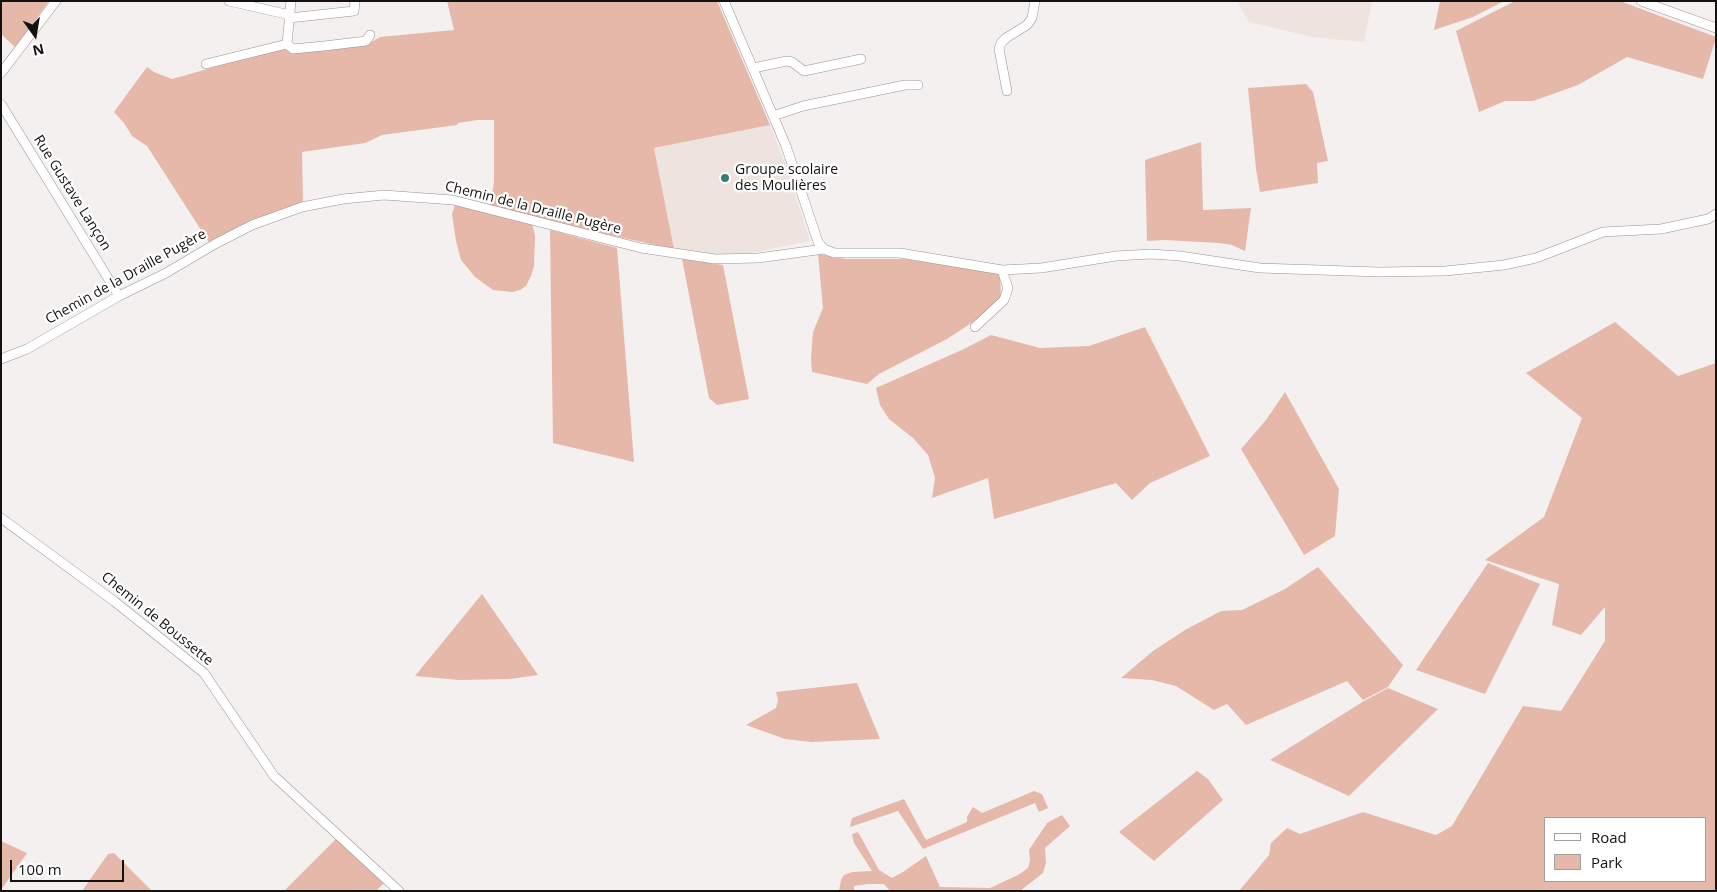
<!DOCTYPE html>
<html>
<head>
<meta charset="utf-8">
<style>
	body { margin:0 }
	#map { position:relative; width:1717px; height:892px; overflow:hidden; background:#f4f0ef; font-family:"Open Sans",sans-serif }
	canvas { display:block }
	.frame { position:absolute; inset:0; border:2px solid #131211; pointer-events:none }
	.legend { position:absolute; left:1544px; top:817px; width:162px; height:65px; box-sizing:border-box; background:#fff; border:1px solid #a1a0a0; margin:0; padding:6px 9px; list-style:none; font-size:15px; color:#131211 }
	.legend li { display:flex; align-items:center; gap:10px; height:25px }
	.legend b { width:25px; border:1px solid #a1a0a0 }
	.north { position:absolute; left:10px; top:10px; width:50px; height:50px; -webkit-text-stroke:4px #fff; paint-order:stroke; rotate:167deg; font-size:14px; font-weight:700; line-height:20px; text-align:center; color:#131211 }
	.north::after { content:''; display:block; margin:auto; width:18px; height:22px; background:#131211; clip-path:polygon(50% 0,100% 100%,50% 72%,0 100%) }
	.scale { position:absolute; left:10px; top:860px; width:114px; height:22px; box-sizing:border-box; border:2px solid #131211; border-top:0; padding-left:6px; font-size:15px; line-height:18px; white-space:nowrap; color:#131211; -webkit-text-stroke:4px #fff; paint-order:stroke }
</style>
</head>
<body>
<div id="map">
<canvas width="1717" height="892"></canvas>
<div class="frame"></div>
<ul class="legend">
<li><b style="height:6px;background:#fff"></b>Road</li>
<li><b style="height:14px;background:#e5b8a9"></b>Park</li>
</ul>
<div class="north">N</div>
<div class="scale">100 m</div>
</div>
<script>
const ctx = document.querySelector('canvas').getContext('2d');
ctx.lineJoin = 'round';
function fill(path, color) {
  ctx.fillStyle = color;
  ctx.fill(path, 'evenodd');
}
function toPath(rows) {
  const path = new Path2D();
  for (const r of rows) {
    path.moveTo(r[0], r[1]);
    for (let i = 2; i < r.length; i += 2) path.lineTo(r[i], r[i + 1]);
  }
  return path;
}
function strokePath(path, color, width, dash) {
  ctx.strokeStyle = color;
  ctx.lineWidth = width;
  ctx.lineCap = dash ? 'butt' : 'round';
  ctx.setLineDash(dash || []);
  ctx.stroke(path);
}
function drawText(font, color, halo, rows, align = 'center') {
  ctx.font = font + ' "Open Sans",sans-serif';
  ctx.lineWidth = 4.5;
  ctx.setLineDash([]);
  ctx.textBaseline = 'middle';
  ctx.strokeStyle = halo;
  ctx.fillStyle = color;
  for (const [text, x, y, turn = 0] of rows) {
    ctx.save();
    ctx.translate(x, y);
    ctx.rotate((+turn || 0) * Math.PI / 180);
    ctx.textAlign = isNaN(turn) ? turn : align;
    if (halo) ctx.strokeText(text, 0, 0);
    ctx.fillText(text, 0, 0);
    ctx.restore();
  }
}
fill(toPath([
	[1237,1,1372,1,1364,42,1312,37,1249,22],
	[770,125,785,162,810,241,736,256,700,253,674,249,654,148]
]), '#efe3df');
fill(toPath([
	[1,1,49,1,15,47,1,34],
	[447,1,717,1,770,125,654,148,674,249,610,235,490,206,494,182,494,120,477,120,458,123,457,125,382,135,365,143,302,152,303,204,210,244,147,146,132,136,124,123,114,112,147,67,154,72,172,79,282,48,291,52,368,44,380,37,454,30],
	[1440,1,1504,1,1473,17,1434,30],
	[1515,1,1620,1,1716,37,1716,38,1703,79,1627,57,1578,85,1533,101,1505,101,1479,112,1456,31],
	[1306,84,1313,92,1328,161,1317,163,1318,183,1260,192,1256,169,1248,88],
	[1201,142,1203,210,1251,208,1245,251,1232,245,1219,243,1165,240,1147,241,1145,160],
	[455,205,532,223,535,236,534,266,531,276,526,286,520,290,512,292,493,290,475,277,461,260,456,241,452,214],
	[550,230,617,248,634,462,553,443],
	[818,254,846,259,906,259,1000,274,1001,297,976,320,947,339,879,374,867,384,812,372,811,359,813,332,823,308],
	[682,259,723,265,749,399,717,405,709,398],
	[1615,322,1678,376,1716,363,1716,891,1239,891,1269,855,1271,843,1287,828,1300,834,1363,812,1436,835,1452,826,1523,706,1561,711,1605,641,1605,607,1581,635,1552,625,1559,584,1485,560,1544,517,1582,418,1526,373],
	[1546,818,1706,818,1706,881,1546,881],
	[1145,327,1210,456,1150,483,1132,500,1116,483,994,519,988,478,932,498,935,478,928,455,913,438,889,419,880,405,876,388,964,349,991,335,1040,348,1089,346],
	[1285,392,1339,489,1335,536,1304,555,1241,449,1266,420],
	[1488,563,1540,584,1485,694,1416,670],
	[1318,567,1403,665,1388,687,1363,700,1347,681,1246,725,1227,704,1214,710,1176,686,1152,680,1121,678,1153,651,1185,630,1221,611,1242,610,1285,589],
	[482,594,538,675,510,679,459,680,415,676],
	[857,683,880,739,811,742,785,739,746,725,776,708,778,700,776,692],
	[1388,688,1438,709,1349,796,1270,760,1364,701],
	[1197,771,1208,779,1223,800,1154,861,1119,832],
	[1034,791,1042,794,1048,808,1039,812,1035,803,923,849,898,811,850,827,852,818,904,799,926,840,967,822,967,817,973,807,982,813],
	[1062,815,1070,826,1045,848,1046,863,1043,873,1020,891,890,891,884,884,868,884,854,886,854,891,839,891,841,880,844,875,852,872,872,871,854,843,852,834,858,832,879,870,892,878,903,872,926,856,940,887,990,888,1018,875,1028,868,1030,860,1029,850,1047,823],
	[336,839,385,882,376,891,284,891],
	[1,841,27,853,1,890],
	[114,853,152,891,82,891,108,854]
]), '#e5b8a9');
const minor = toPath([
	[229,1,290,15],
	[724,1,786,146,818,242,824,249,834,253,900,253,1002,270,1041,268,1116,256,1151,254,1180,256,1260,268,1379,272,1445,271,1504,265,1536,258,1603,232,1661,229,1708,219,1716,214],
	[1641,1,1716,28],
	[289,18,354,11,355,1],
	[287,44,293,49,324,46,366,41,370,35],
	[287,44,291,1],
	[206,64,287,44],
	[753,68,787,61,792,62,804,71,861,59],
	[1,73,56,1],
	[1007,91,999,49,1001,43,1006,38,1027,25,1032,18,1035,1],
	[1,104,119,296],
	[773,116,803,106,905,85,918,85],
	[975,327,1004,300,1008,288,1002,270],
	[1,359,27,349,119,296,166,273,215,244,252,225,302,207,343,199,384,195,453,200,641,248,715,259,758,258,824,249],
	[1,518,114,601,204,673,274,776,399,891]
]);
strokePath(minor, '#979392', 10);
strokePath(minor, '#fff', 9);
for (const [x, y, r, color] of [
	[725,178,5,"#387e75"]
]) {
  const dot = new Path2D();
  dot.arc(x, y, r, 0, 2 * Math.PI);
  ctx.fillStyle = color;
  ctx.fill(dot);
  strokePath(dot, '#fff', 2);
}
drawText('14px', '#131211', '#fff', [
	["Groupe scolaire",735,170],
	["des Moulières",735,186]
], 'left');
drawText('14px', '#131211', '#fff', [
	["Rue Gustave Lançon",72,193,58],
	["Chemin de la Draille Pugère",533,208,14],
	["Chemin de la Draille Pugère",126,277,-29],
	["Chemin de Boussette",157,619,39]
]);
</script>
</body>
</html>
